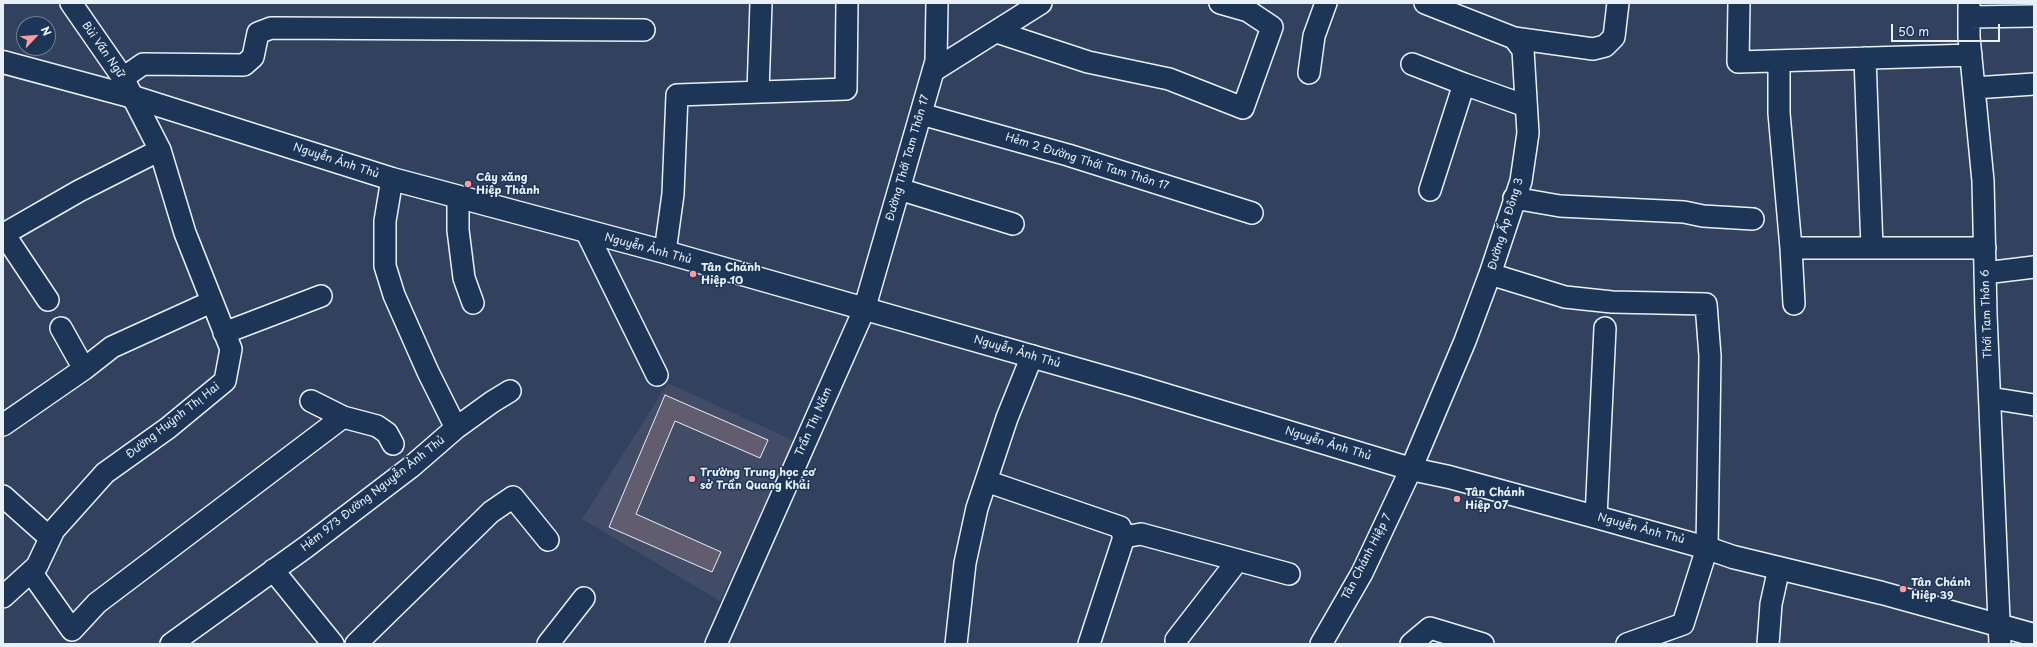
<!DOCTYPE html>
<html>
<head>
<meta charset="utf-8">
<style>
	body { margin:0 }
	#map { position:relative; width:2037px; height:647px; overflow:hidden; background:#31415e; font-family:"Playpen Sans",sans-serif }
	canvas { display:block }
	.frame { position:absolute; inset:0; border:4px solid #e8f1f8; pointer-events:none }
	.north { position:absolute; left:16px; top:16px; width:40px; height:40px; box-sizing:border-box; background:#1d3557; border:1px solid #6e8097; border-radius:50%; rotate:64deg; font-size:11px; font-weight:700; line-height:16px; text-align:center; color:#e8f1f8 }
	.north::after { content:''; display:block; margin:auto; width:14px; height:18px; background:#ff9aa2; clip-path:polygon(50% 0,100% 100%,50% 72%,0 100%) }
	.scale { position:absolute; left:1891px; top:24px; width:109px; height:18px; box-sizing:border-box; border:2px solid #e8f1f8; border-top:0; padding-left:5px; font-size:12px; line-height:14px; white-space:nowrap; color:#e8f1f8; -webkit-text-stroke:3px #1d3557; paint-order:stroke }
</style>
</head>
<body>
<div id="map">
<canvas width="2037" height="647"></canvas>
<div class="frame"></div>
<div class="north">N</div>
<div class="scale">50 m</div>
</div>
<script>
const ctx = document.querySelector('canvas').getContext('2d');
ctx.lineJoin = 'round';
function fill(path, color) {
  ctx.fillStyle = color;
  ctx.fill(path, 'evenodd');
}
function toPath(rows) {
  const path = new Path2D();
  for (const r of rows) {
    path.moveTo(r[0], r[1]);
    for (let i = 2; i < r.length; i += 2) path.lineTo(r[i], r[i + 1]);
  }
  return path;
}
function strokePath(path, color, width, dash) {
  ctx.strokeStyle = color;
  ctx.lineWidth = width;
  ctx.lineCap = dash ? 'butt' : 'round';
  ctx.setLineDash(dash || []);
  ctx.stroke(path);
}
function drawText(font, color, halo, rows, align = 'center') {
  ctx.font = font + ' "Playpen Sans",sans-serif';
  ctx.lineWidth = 3;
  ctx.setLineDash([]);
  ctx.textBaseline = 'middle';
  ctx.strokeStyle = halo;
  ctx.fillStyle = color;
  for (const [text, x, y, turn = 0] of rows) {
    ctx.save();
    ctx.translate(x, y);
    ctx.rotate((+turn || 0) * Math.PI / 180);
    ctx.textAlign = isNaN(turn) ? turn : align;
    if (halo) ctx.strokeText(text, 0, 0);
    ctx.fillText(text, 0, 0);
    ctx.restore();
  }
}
fill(toPath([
	[668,383,794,441,720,601,582,519]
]), '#424c66');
const building = toPath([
	[665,395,768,440,760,458,675,421,636,514,721,552,712,572,609,527,665,395]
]);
fill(building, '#615d6f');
strokePath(building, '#e8f1f8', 1);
const minor = toPath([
	[1739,3,1738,62,1971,55],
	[1969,3,1969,37,1983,181,1986,314,2000,644],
	[1969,17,2034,16],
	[997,32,1088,62,1169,79,1243,108,1272,27,1248,11,1220,3],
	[1514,38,1593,49,1605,46,1614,37,1618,3],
	[1865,58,1872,248],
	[1779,61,1779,113,1791,248,1794,304],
	[1412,64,1464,84],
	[933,71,1041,3],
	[1309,73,1314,36,1326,3],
	[123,78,143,64,244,65,253,57,258,33,271,28,644,30],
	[1974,88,2034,84],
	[758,92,761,3],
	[921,114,1068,155,1252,213],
	[899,189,1013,224],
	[1430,190,1464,84,1526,106],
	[458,197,458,230,464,278,473,303],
	[1514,198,1560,206,1684,212,1703,216,1753,219],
	[587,233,657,375],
	[1791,248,1985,248],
	[665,252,673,194,677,95,846,89,847,3],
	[1985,273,2034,267],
	[1490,274,1565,297,1612,302,1706,304,1710,356,1707,548,1683,624,1627,644],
	[48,300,4,234,79,191,160,150],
	[61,328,84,369],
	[224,333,321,296],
	[1990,398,2034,405],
	[311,401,343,417,377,426,387,433,393,444],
	[3,425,84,369,112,347,211,302],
	[456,428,492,402,510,391],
	[986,481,1120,527,1124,537,1089,644],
	[3,496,50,538],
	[1596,517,1605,328],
	[1124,537,1141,534,1289,574],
	[273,570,333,644],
	[31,572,72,630,97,603,343,417],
	[3,597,37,566,54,530,105,473,168,428,225,381,231,349,185,233,160,150,123,78,71,3],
	[1176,640,1238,560],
	[171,644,306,547,411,467,456,428,428,372,394,295,385,266,385,221,392,179],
	[356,644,491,512,513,497,548,540],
	[548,644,584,598],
	[716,644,864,310,936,61,937,3],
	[956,644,965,563,977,508,1007,418,1032,356],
	[1321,644,1362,573,1411,469,1465,341,1490,274,1521,181,1528,133,1523,50,1514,38,1425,3],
	[1411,644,1430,628,1483,644],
	[1768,644,1771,604,1779,568]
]);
const major = toPath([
	[3,62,133,97,392,179,665,252,1136,386,1411,469,1449,477,1596,517,1707,548,1733,557,1882,593,2034,635]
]);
strokePath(minor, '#e8f1f8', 24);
strokePath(major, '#e8f1f8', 25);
strokePath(minor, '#1d3557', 21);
strokePath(major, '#1d3557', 22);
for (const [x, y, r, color] of [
	[468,184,4,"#ff9aa2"],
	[693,274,4,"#ff9aa2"],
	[692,479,4,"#ff9aa2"],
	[1457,499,4,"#ff9aa2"],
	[1903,589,4,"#ff9aa2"]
]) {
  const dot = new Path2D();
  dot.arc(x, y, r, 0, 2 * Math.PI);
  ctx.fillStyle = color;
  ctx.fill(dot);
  strokePath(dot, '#1d3557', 1.5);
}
drawText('11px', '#e8f1f8', '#1d3557', [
	["Bùi Văn Ngữ",103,50,55],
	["Đường Thới Tam Thôn 17",908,158,-74],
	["Nguyễn Ảnh Thủ",336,161,18],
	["Hẻm 2 Đường Thới Tam Thôn 17",1087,162,17],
	["Đường Ấp Đông 3",1506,224,-73],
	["Nguyễn Ảnh Thủ",648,249,15],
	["Thới Tam Thôn 6",1987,314,-92],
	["Nguyễn Ảnh Thủ",1017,352,16],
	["Đường Huỳnh Thị Hai",173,421,-38],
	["Trần Thị Năm",814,422,-66],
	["Nguyễn Ảnh Thủ",1328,444,17],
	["Hẻm 973 Đường Nguyễn Ảnh Thủ",373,494,-38],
	["Nguyễn Ảnh Thủ",1641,529,15],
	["Tân Chánh Hiệp 7",1367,557,-63]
]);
drawText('bold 11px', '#e8f1f8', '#1d3557', [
	["Cây xăng",476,178],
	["Hiệp Thành",476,191],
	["Tân Chánh",701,268],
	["Hiệp 10",701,281],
	["Trường Trung học cơ",700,473],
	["sở Trần Quang Khải",700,486],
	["Tân Chánh",1465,493],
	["Hiệp 07",1465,506],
	["Tân Chánh",1911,583],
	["Hiệp 39",1911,596]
], 'left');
</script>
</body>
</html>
